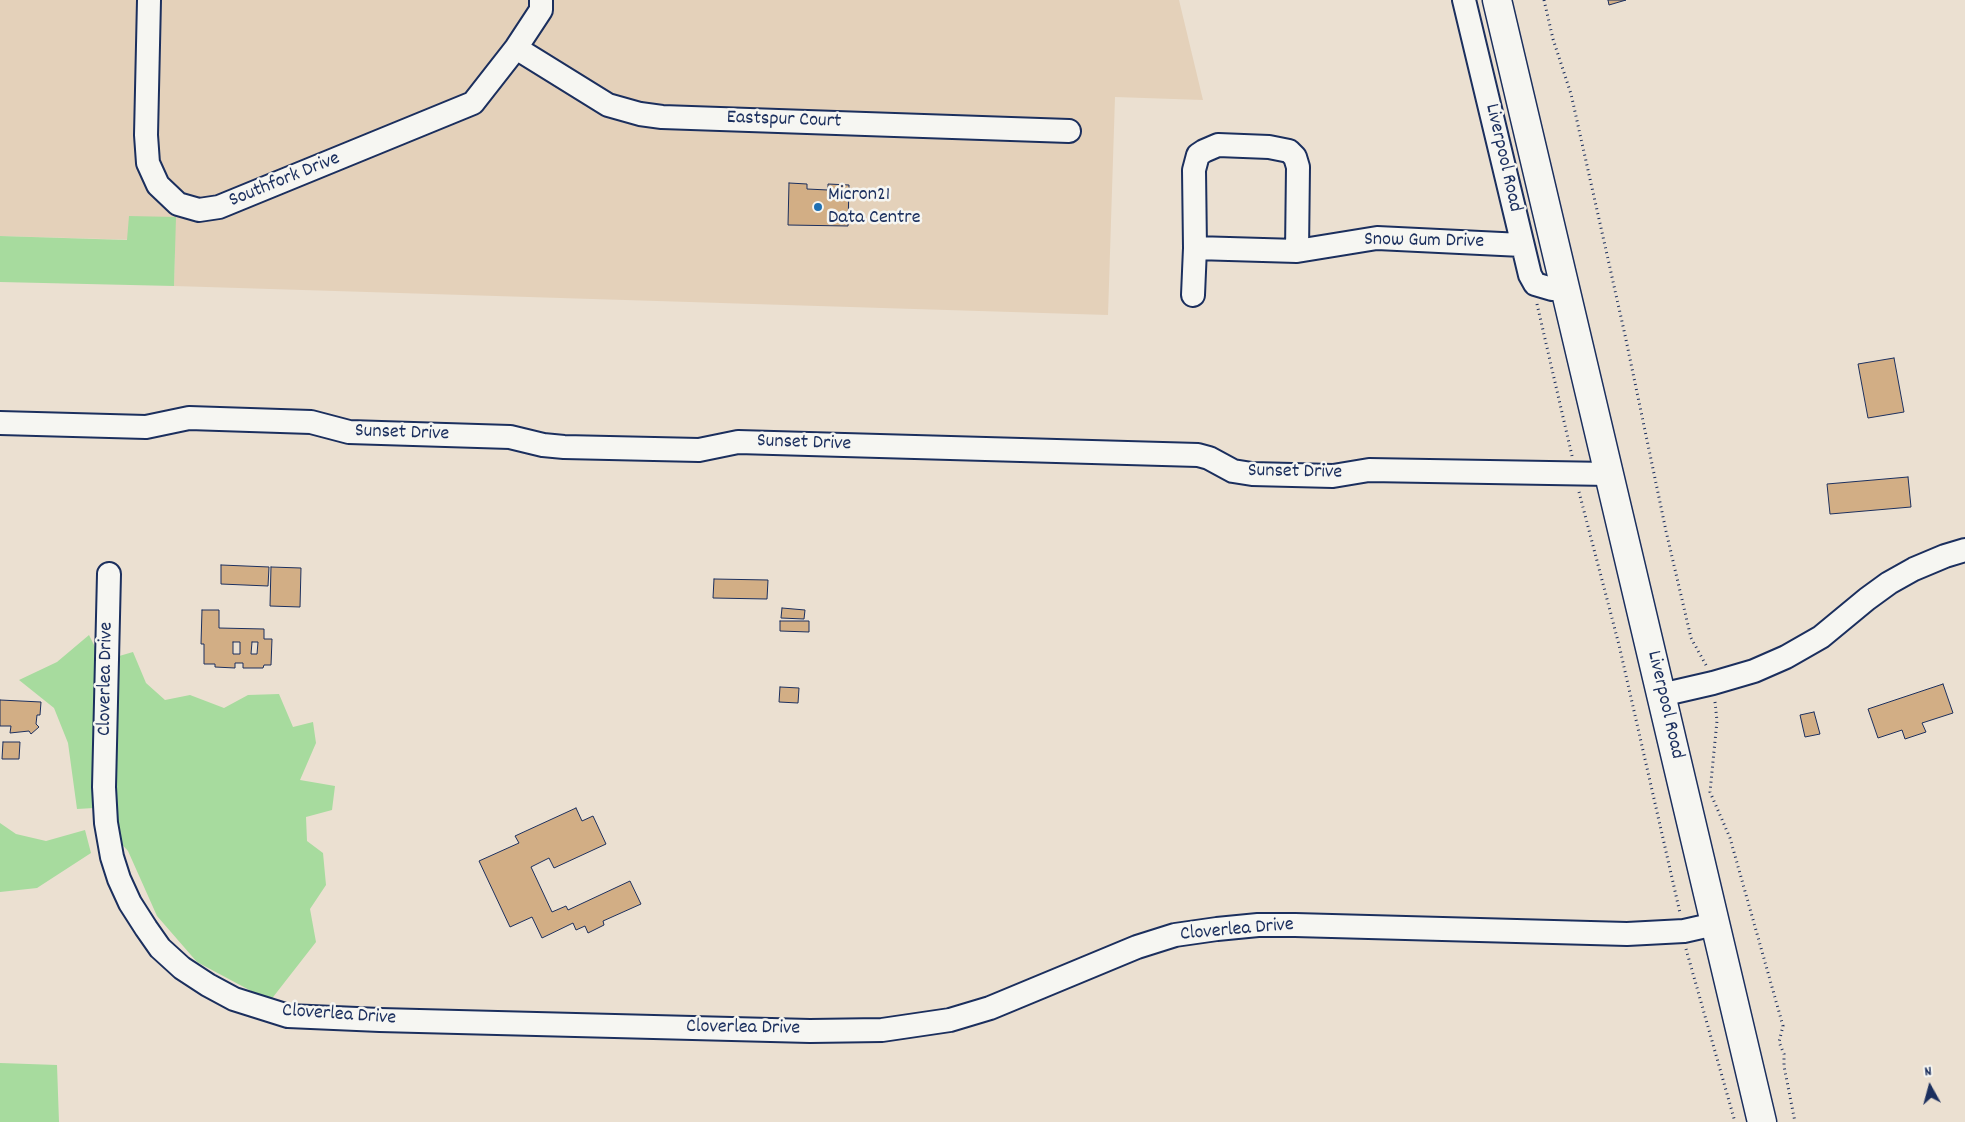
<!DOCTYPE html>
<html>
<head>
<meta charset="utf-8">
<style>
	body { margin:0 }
	#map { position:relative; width:1965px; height:1122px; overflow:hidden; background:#ebe0d1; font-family:Dekko,sans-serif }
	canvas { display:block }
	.north { position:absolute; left:1905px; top:1062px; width:50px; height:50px; -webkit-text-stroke:4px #f6f6f2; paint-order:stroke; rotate:353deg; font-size:14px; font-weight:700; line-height:20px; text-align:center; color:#1b2f5e }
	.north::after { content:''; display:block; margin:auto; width:18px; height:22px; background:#1b2f5e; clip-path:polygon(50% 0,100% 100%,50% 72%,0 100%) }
</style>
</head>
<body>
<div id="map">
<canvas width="1965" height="1122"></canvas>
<div class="north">N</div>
</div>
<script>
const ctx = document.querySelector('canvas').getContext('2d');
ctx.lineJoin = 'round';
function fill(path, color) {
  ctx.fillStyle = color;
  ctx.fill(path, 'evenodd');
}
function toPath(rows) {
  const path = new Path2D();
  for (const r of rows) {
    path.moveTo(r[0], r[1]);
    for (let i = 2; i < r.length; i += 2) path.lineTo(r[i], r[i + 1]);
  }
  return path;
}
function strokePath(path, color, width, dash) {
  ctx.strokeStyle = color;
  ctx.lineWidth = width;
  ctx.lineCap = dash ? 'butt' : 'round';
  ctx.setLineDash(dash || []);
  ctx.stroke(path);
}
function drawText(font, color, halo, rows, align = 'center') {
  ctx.font = font + ' Dekko,sans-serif';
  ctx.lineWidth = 5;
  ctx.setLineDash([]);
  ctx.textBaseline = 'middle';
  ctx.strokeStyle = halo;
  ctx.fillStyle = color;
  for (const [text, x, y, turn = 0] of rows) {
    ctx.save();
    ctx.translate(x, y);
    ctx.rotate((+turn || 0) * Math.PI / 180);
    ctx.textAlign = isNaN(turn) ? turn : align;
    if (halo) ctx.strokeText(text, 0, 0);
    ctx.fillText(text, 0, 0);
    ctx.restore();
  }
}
fill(toPath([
	[0,0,1179,0,1203,100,1115,97,1108,315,174,286,175,241,0,236]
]), '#e4d1ba');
fill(toPath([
	[129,216,176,217,174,286,0,282,0,236,127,240],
	[89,635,102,661,133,652,146,683,165,700,190,695,224,708,248,695,279,694,293,727,313,722,316,743,300,780,335,786,332,810,306,817,307,841,323,853,326,885,310,909,316,942,270,1001,197,962,157,916,128,851,117,839,111,807,77,809,68,743,54,708,19,680,57,662],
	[0,823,16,834,46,841,85,830,91,853,37,888,0,892],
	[0,1063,57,1065,59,1122,0,1122]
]), '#a7db9e');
const building = toPath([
	[1608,0,1626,0,1609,5,1608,0],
	[789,183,807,184,807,189,828,190,828,184,849,185,848,226,788,225,789,183],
	[1894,358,1904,412,1868,418,1858,364,1894,358],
	[1908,477,1911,507,1830,514,1827,484,1908,477],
	[221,565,269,567,268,586,221,584,221,565],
	[271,567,301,568,300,607,270,606,271,567],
	[714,579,768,580,767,599,713,598,714,579],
	[782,608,805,610,804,619,781,618,782,608],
	[202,610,219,610,219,628,264,629,264,639,272,639,271,665,264,665,263,668,243,668,243,663,235,663,235,668,215,667,215,664,204,664,204,644,201,644,202,610],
	[233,642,240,642,240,654,233,654,233,642],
	[252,642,258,642,257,654,251,654,252,642],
	[780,621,809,621,809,632,780,631,780,621],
	[1943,684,1953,713,1922,723,1926,732,1905,739,1902,730,1878,738,1868,709,1943,684],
	[780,687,799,688,798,703,779,702,780,687],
	[0,700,41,702,40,715,37,715,36,724,39,727,31,734,29,731,10,733,11,726,0,726,0,700],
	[1814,712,1820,734,1805,737,1800,715,1814,712],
	[3,742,20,742,19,759,2,759,3,742],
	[576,808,582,821,593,816,606,844,554,868,549,858,531,867,552,912,566,906,568,910,630,881,641,904,603,921,604,925,588,933,585,926,576,930,573,923,542,938,532,917,510,927,479,861,519,843,515,836,576,808]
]);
fill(building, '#d2ae85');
strokePath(building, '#1b2f5e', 1);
const minor = toPath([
	[149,0,146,135,148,163,158,185,178,204,199,210,219,207,473,103,516,48,541,10,541,0],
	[1464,0,1530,275,1535,284,1552,289,1566,287],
	[516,48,608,105,640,114,662,117,1069,131],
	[1195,248,1297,251,1377,238,1522,245],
	[1193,295,1195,248,1194,170,1198,155,1204,151,1218,145,1269,147,1289,151,1295,157,1298,167,1297,251],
	[0,423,146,427,189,418,311,422,349,432,510,437,543,445,564,447,699,450,738,442,1198,455,1209,458,1233,471,1252,474,1333,476,1369,470,1609,474],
	[109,574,104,787,106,823,112,857,119,879,130,903,146,928,160,948,182,968,208,985,234,999,288,1016,380,1020,810,1031,882,1030,950,1020,990,1008,1137,947,1175,935,1217,929,1258,925,1295,925,1627,934,1684,931,1715,924],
	[1661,695,1713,683,1754,671,1786,657,1821,637,1867,599,1889,583,1914,569,1945,556,1965,550]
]);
const major = toPath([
	[1497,0,1762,1122]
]);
strokePath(minor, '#1b2f5e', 26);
strokePath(major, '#1b2f5e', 31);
strokePath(toPath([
	[1544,0,1553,39,1571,94,1625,335,1666,531,1691,638,1707,667],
	[1537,304,1572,456],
	[1579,492,1619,645,1680,913],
	[1715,702,1717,721,1710,792,1730,838,1783,1026,1779,1042,1784,1054,1784,1066,1795,1122],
	[1686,949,1735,1122]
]), '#1b2f5e', 3, [1, 4]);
strokePath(minor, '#f6f6f2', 22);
strokePath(major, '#f6f6f2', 28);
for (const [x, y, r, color] of [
	[818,207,5,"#1f6fb2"]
]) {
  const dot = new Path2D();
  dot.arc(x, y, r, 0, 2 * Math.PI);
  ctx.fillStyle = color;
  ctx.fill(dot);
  strokePath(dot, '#f6f6f2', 2);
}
drawText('20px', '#1b2f5e', '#f6f6f2', [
	["Eastspur Court",784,121,2],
	["Liverpool Road",1502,158,77],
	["Southfork Drive",285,181,-22],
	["Snow Gum Drive",1424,242,1],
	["Sunset Drive",402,434,2],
	["Sunset Drive",804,444,2],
	["Sunset Drive",1295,473,1],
	["Cloverlea Drive",107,679,-89],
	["Liverpool Road",1664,705,77],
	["Cloverlea Drive",1237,931,-5],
	["Cloverlea Drive",339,1016,4],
	["Cloverlea Drive",743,1029,1]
]);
drawText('20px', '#1b2f5e', '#f6f6f2', [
	["Micron21",828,196],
	["Data Centre",828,219]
], 'left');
</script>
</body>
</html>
